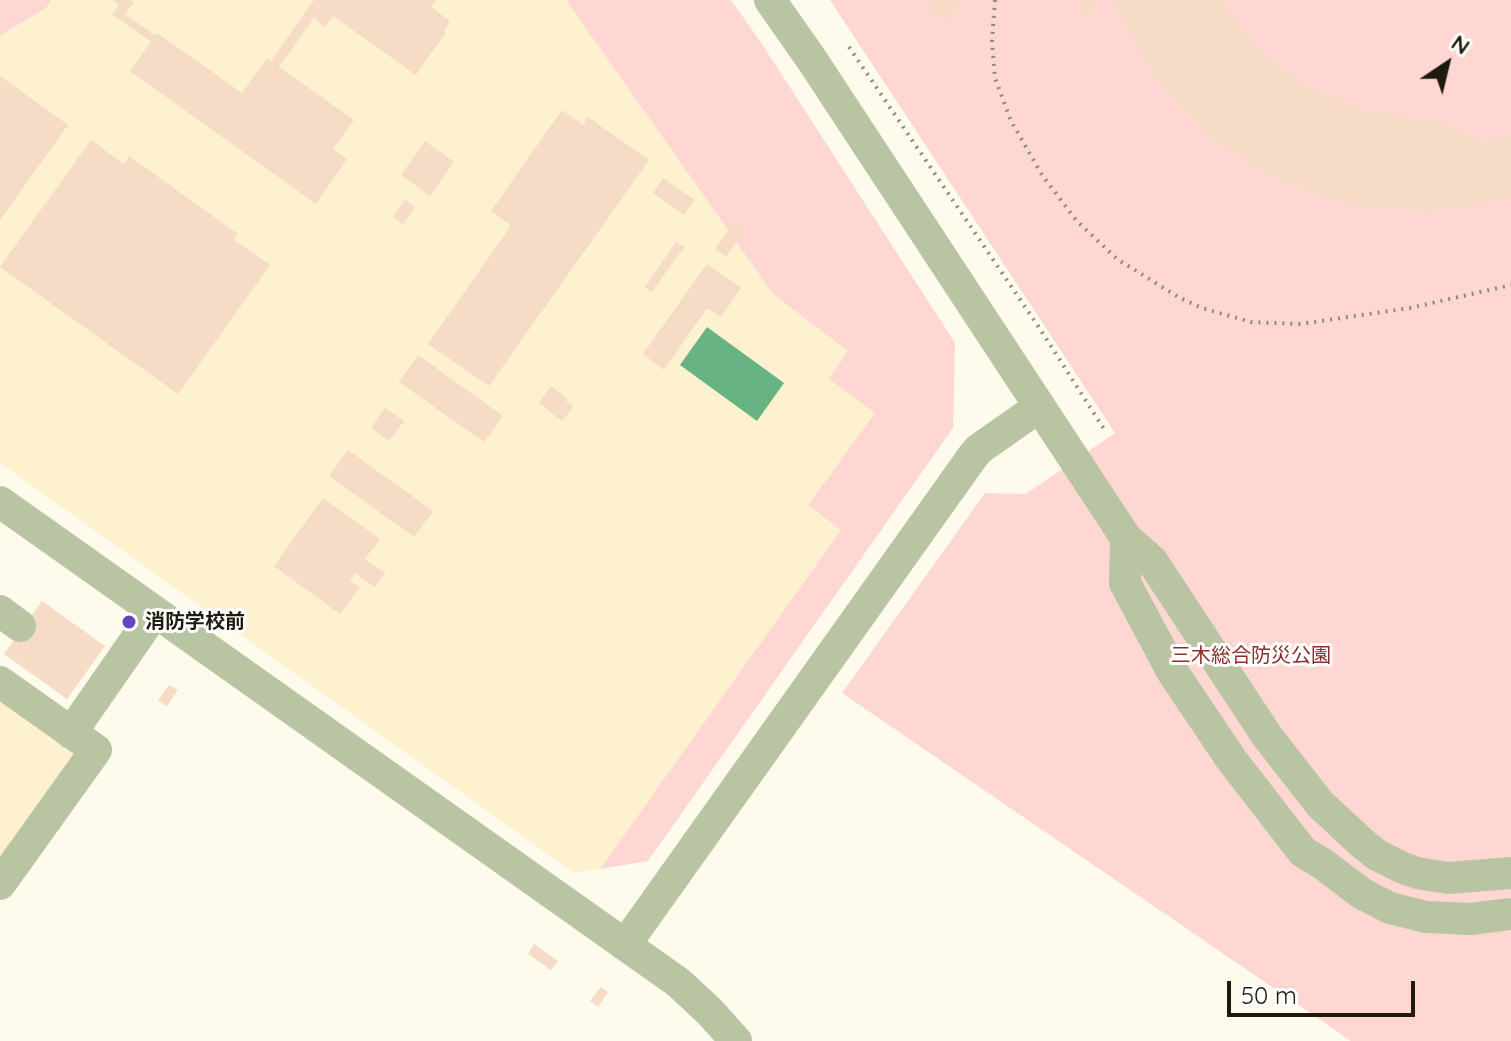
<!DOCTYPE html>
<html>
<head>
<meta charset="utf-8">
<style>
	body { margin:0 }
	#map { position:relative; width:1511px; height:1041px; overflow:hidden; background:#fefaec; font-family:Quicksand,sans-serif }
	canvas { display:block }
	.north { position:absolute; left:1407px; top:24px; width:80px; height:80px; -webkit-text-stroke:6px #fff; paint-order:stroke; rotate:35deg; font-size:22px; font-weight:700; line-height:32px; text-align:center; color:#1f1a0e }
	.north::after { content:''; display:block; margin:auto; width:28px; height:36px; background:#1f1a0e; clip-path:polygon(50% 0,100% 100%,50% 72%,0 100%) }
	.scale { position:absolute; left:1227px; top:981px; width:188px; height:36px; box-sizing:border-box; border:4px solid #1f1a0e; border-top:0; padding-left:10px; font-size:24px; line-height:28px; white-space:nowrap; color:#1f1a0e; -webkit-text-stroke:6px #fff; paint-order:stroke }
</style>
</head>
<body>
<div id="map">
<canvas width="1511" height="1041"></canvas>
<div class="north">N</div>
<div class="scale">50 m</div>
</div>
<script>
const ctx = document.querySelector('canvas').getContext('2d');
ctx.lineJoin = 'round';
function fill(path, color) {
  ctx.fillStyle = color;
  ctx.fill(path, 'evenodd');
}
function toPath(rows) {
  const path = new Path2D();
  for (const r of rows) {
    path.moveTo(r[0], r[1]);
    for (let i = 2; i < r.length; i += 2) path.lineTo(r[i], r[i + 1]);
  }
  return path;
}
function strokePath(path, color, width, dash) {
  ctx.strokeStyle = color;
  ctx.lineWidth = width;
  ctx.lineCap = dash ? 'butt' : 'round';
  ctx.setLineDash(dash || []);
  ctx.stroke(path);
}
function drawText(font, color, halo, rows, align = 'center') {
  ctx.font = font + ' Quicksand,"Noto Sans JP",sans-serif';
  ctx.lineWidth = 6;
  ctx.setLineDash([]);
  ctx.textBaseline = 'middle';
  ctx.strokeStyle = halo;
  ctx.fillStyle = color;
  for (const [text, x, y, turn = 0] of rows) {
    ctx.save();
    ctx.translate(x, y);
    ctx.rotate((+turn || 0) * Math.PI / 180);
    ctx.textAlign = isNaN(turn) ? turn : align;
    if (halo) ctx.strokeText(text, 0, 0);
    ctx.fillText(text, 0, 0);
    ctx.restore();
  }
}
fill(toPath([
	[51,0,566,0,773,294,849,351,876,413,808,504,841,530,600,869,574,873,0,463,0,36,47,7],
	[0,694,82,752,0,865]
]), '#fdf1d0');
fill(toPath([
	[0,0,51,0,47,7,0,36],
	[566,0,731,0,760,41,955,343,953,428,648,861,600,869,841,530,808,505,875,413,829,379,848,351,773,294],
	[830,0,1511,0,1511,1041,1351,1041,842,693,985,493,1026,494,1115,433]
]), '#fed7d2');
fill(toPath([
	[707,327,784,383,757,421,680,365]
]), '#68b383');
fill(toPath([
	[113,0,130,0,134,2,125,14,155,35,157,33,242,93,267,58,271,61,314,0,436,0,431,7,450,21,444,30,446,32,416,75,333,16,325,27,314,18,279,67,354,120,333,149,347,159,316,204,130,71,151,42,112,14,119,5],
	[933,0,964,0,947,23,927,8],
	[1079,0,1097,0,1087,21,1080,4],
	[1112,0,1222,0,1227,10,1263,53,1309,87,1361,109,1418,118,1433,117,1484,142,1511,136,1511,198,1504,201,1427,212,1349,205,1275,179,1209,137,1155,79],
	[0,76,68,125,0,220],
	[562,110,583,125,588,117,649,160,489,386,428,344,511,226,491,211],
	[91,140,124,164,129,156,238,234,234,240,270,265,178,394,0,267],
	[425,141,454,162,430,196,401,175],
	[663,178,695,200,684,215,653,193],
	[405,200,415,207,403,224,393,217],
	[734,222,745,230,726,257,715,249],
	[676,242,684,247,652,292,645,287],
	[707,264,741,288,721,317,707,308,664,370,643,354],
	[418,355,503,416,484,442,399,382],
	[551,386,567,398,566,401,573,407,562,421,539,403],
	[385,408,404,421,389,441,371,428],
	[348,450,433,511,414,537,329,476],
	[323,498,380,539,365,559,385,573,374,587,355,573,350,581,360,587,340,614,274,566],
	[42,601,105,646,67,699,4,654],
	[169,685,178,690,167,706,158,700],
	[534,944,558,961,551,970,528,954],
	[601,987,608,992,598,1007,590,1001]
]), '#f6dbc6');
strokePath(toPath([
	[995,0,992,41,995,78,1011,121,1042,175,1076,220,1117,259,1180,298,1202,308,1251,322,1300,324,1410,308,1511,285],
	[849,47,1040,329,1104,429]
]), '#8d897c', 4, [2, 6]);
strokePath(toPath([
	[770,0,812,60,1126,538,1152,561,1267,736,1320,804,1362,843,1377,855,1403,868,1417,873,1448,878,1511,873],
	[0,502,679,983,710,1012,736,1041],
	[1126,538,1125,583,1172,671,1231,759,1303,852,1323,864,1361,893,1390,908,1426,917,1449,918,1470,919,1511,914],
	[0,611,20,626],
	[0,682,96,750,0,884],
	[71,733,155,612],
	[625,945,973,456,979,449,1039,407]
]), '#b9c4a3', 32);
for (const [x, y, r, color] of [
	[129,622,8,"#6445be"]
]) {
  const dot = new Path2D();
  dot.arc(x, y, r, 0, 2 * Math.PI);
  ctx.fillStyle = color;
  ctx.fill(dot);
  strokePath(dot, '#fff', 3);
}
drawText('bold 20px', '#1f1a0e', '#fff', [
	["消防学校前",145,622]
], 'left');
drawText('20px', '#8e2c28', '#fff', [
	["三木総合防災公園",1251,656]
]);
</script>
</body>
</html>
